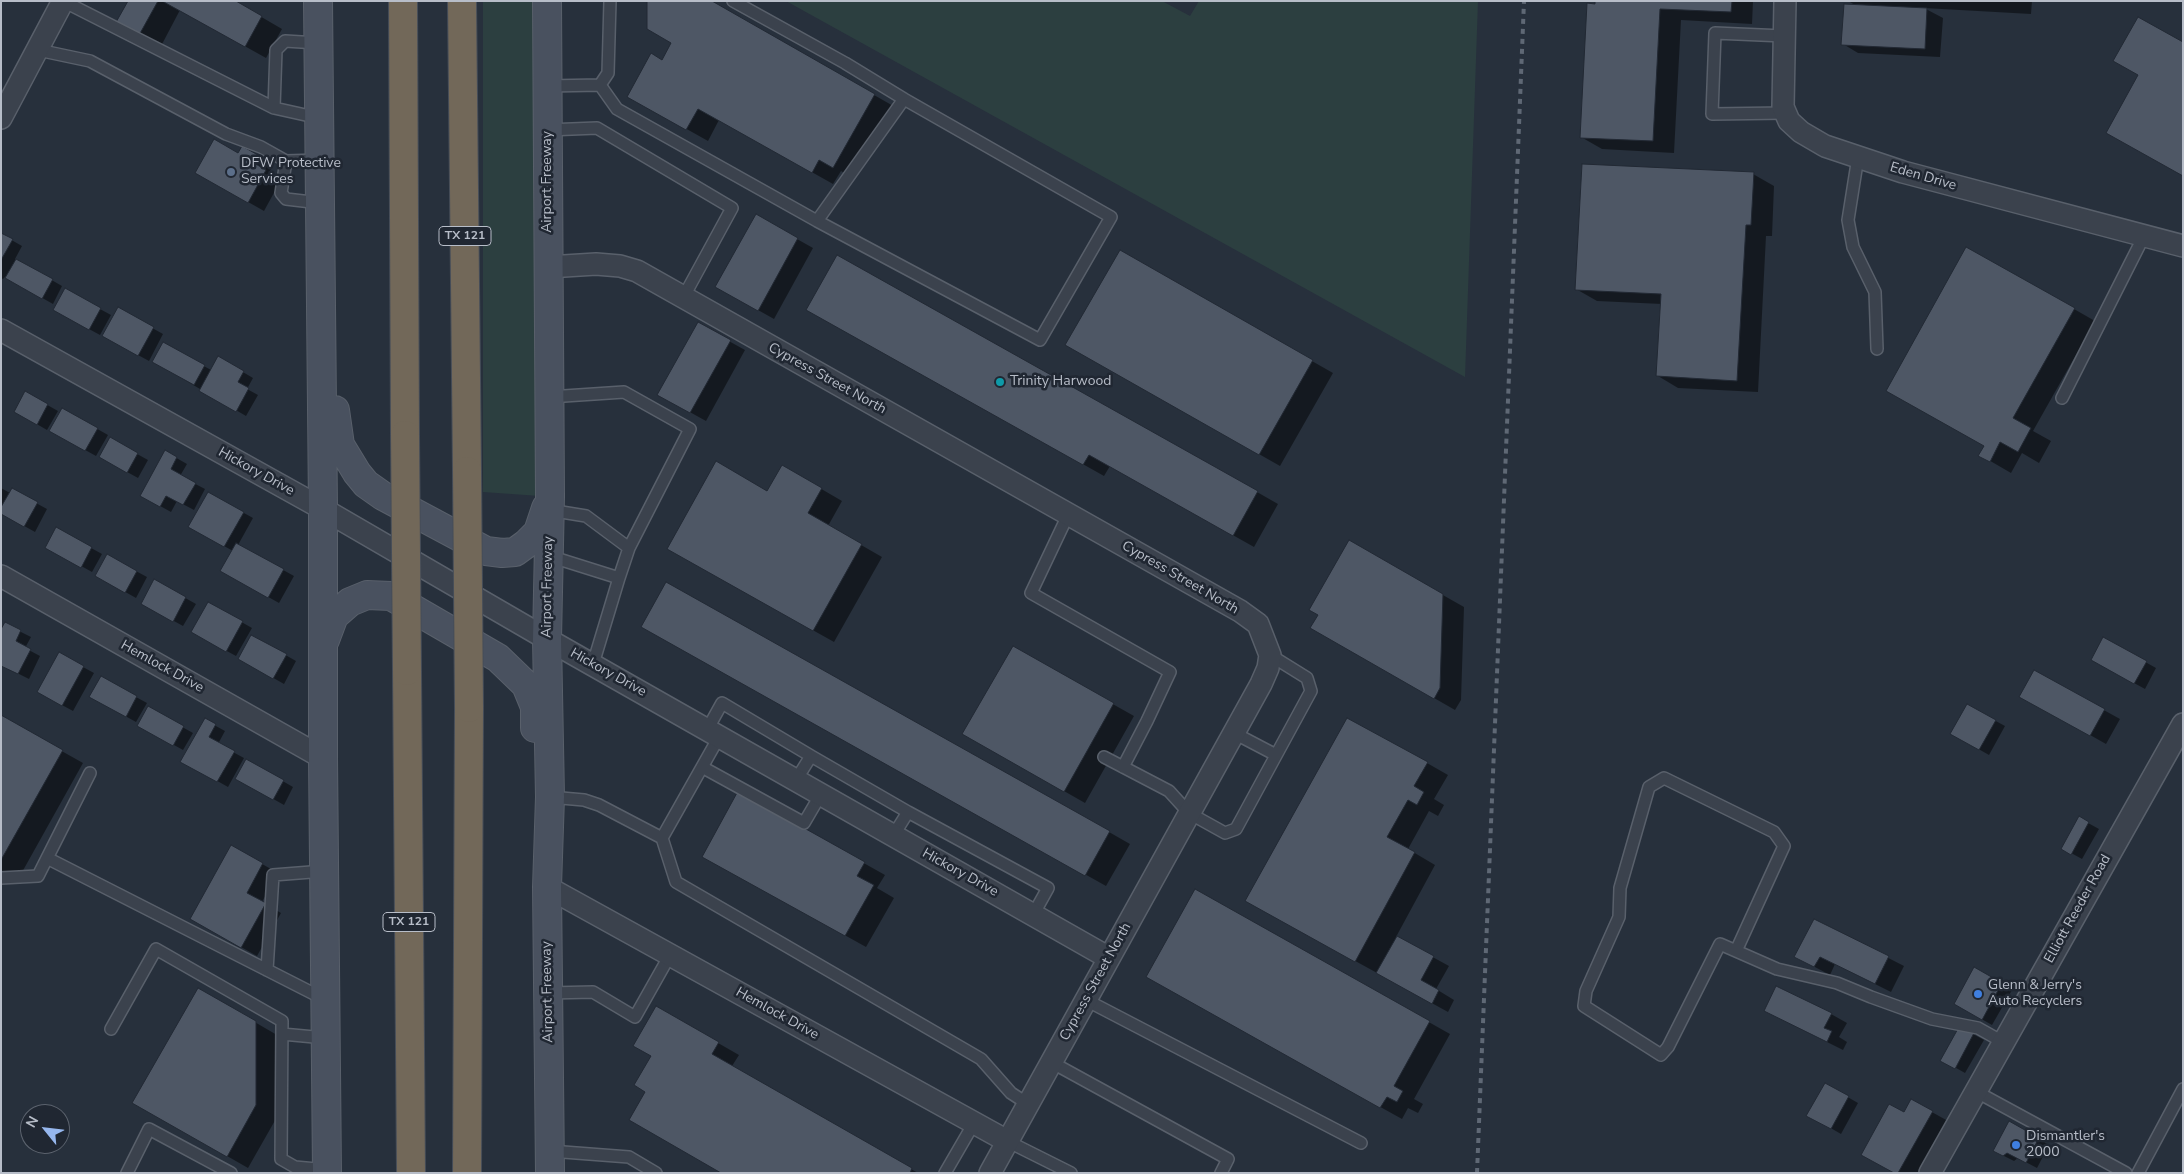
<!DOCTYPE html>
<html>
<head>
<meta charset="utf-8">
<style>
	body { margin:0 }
	#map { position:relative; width:2184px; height:1174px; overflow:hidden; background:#27303c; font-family:"Nunito Sans",sans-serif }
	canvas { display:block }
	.frame { position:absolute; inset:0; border:2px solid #b7bdc8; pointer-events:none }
	.north { position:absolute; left:20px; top:1104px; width:50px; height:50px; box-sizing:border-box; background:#202732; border:1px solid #5c636e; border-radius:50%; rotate:299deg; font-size:14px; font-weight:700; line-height:20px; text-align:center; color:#b7bdc8 }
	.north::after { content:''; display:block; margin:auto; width:18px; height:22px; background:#96b7ee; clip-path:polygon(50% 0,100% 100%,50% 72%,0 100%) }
</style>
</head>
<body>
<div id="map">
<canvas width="2184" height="1174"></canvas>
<div class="frame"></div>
<div class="north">N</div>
</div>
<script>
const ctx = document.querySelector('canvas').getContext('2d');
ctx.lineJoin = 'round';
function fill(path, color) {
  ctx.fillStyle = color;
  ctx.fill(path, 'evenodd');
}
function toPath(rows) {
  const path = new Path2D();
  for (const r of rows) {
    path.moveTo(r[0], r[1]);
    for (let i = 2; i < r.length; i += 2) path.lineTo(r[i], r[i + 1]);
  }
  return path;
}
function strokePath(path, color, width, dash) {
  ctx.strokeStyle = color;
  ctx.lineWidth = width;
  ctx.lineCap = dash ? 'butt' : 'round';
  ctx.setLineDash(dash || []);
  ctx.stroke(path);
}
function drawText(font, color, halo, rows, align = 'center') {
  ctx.font = font + ' "Nunito Sans",sans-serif';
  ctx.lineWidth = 5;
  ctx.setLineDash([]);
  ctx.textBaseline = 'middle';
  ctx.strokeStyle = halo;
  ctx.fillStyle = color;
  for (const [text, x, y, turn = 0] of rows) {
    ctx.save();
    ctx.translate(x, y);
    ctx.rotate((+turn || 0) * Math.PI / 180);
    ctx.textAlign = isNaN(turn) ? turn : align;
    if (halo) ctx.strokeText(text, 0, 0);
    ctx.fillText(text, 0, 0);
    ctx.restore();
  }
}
fill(toPath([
	[483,1,537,1,540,496,483,492],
	[786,1,1162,1,1190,16,1199,1,1478,1,1465,377]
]), '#2c3f40');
fill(toPath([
	[130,1,234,1,282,29,266,58,180,10,160,48,117,24],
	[710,1,895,107,854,179,841,171,833,184,719,120,708,141,628,96,662,62],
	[1596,1,1753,1,1752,24,1681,20,1674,153,1602,149,1581,137],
	[1848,1,2032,1,2031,14,1924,8,1943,18,1940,57,1858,53,1843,44,1855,5],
	[243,148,273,165,269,173,281,180,264,211,197,173,239,155],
	[1753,174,1774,186,1772,236,1766,236,1758,392,1678,388,1658,376,1662,304,1597,301,1576,289],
	[756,216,813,248,774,319,717,287],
	[1,234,22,246,15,259,62,286,53,304,5,277,3,279,1,278],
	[1120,252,1333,373,1280,466,1067,345],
	[65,290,111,315,100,335,54,310],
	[118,309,163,334,149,361,103,336],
	[2074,309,2095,321,2033,431,2051,441,2039,463,2022,453,2011,473,1980,455],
	[828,321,1257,492,1278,504,1254,547,1110,466,1104,476],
	[698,324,745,350,706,421,659,395],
	[164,344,211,370,219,358,253,378,247,389,258,395,246,416,154,362],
	[26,393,58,411,47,430,16,412],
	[62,409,108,435,96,456,51,431],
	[110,439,148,460,138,478,100,457],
	[166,452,187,464,180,476,205,489,194,510,177,501,171,512,142,496],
	[782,466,842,501,828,526,882,557,834,642,668,549,768,492],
	[1,488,10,493,12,490,47,509,35,532,1,513],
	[208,493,253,518,238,545,294,576,279,603,222,571,233,551,190,527],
	[57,529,102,554,92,572,47,547],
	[1349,542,1464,607,1461,700,1455,710,1312,628,1320,614],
	[108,556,147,577,136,598,97,576],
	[155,581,196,604,183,626,143,604],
	[208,603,252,628,236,656,192,632],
	[5,624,31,637,25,648,40,656,29,679,1,665],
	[252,636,296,661,284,684,240,659],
	[663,638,1109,832,1130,844,1106,886],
	[2104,639,2156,668,2145,689,2092,660],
	[1013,648,1134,716,1085,803,964,734],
	[59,654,94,673,73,711,38,692],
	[2035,672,2120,719,2106,744,2037,705],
	[101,678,147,703,136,722,91,697],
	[1968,706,2005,726,1989,755,1952,734],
	[148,708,193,733,183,750,138,725],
	[1,717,83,763,16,883,1,875],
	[205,720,225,731,218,744,244,758,228,787,182,761],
	[246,760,293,787,284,805,236,778],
	[1427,763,1448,775,1434,799,1444,805,1438,816,1429,811,1408,849,1435,865,1396,937,1449,966,1436,989,1454,1000,1448,1012,1268,913],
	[739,793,885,875,877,888,894,898,866,947,724,868],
	[2079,818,2099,829,2082,859,2062,848],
	[232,847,278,873,262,902,281,913,257,956,191,919],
	[1196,891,1450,1034,1414,1099,1423,1104,1418,1113,1408,1108,1402,1119,1168,989],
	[1814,920,1904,966,1891,992,1835,964,1830,975,1796,957],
	[1975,969,2012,990,1992,1025,1955,1004],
	[198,989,277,1035,277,1117,248,1168,133,1102],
	[657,1008,739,1055,732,1066,918,1173,723,1173,647,1091],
	[1765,1011,1831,1014,1847,1023,1839,1037,1847,1042,1843,1050],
	[1960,1027,1984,1040,1965,1073,1942,1060],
	[1825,1084,1858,1103,1841,1134,1808,1115],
	[1912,1101,1948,1121,1919,1173,1895,1173,1904,1114],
	[2010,1122,2049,1145,2037,1168,2018,1158,2014,1161,1994,1151]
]), '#0007');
const building = toPath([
	[128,1,158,1,138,37,115,24,128,1],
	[162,1,236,1,262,16,245,47,162,1],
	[647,1,712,1,875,94,833,168,819,160,812,173,698,109,686,130,627,97,651,53,662,60,671,43,647,29,647,1],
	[1595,1,1732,1,1731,12,1660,9,1653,141,1580,138,1587,3,1595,4,1595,1],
	[1844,4,1927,8,1925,49,1841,45,1844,4],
	[2138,17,2183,42,2183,176,2106,133,2138,75,2113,61,2138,17],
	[214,139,238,153,242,146,258,155,254,163,266,170,248,203,195,173,214,139],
	[1582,164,1754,172,1751,225,1746,225,1737,381,1656,376,1661,294,1575,290,1582,164],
	[756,214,798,238,758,311,715,287,756,214],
	[1,233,13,239,1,260,1,233],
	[1966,247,2075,308,2013,418,2031,428,2018,452,2000,442,1990,462,1978,456,1984,446,1886,391,1966,247],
	[1120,250,1313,360,1259,455,1065,345,1120,250],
	[837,255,1258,491,1233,536,1089,455,1083,465,806,310,837,255],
	[16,259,53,279,42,299,5,278,16,259],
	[65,288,101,308,89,330,53,310,65,288],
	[118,307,154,327,138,356,102,336,118,307],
	[698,322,731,340,690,413,657,395,698,322],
	[163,342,205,365,194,385,152,362,163,342],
	[218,356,244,371,238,382,249,388,236,412,199,391,218,356],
	[25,391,48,404,37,425,14,412,25,391],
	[62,408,98,428,85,451,49,431,62,408],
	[110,437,138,453,127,473,99,457,110,437],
	[165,450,177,457,171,469,196,483,183,505,166,496,160,507,140,496,165,450],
	[716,461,767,491,782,465,822,488,808,513,862,544,813,631,667,549,716,461],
	[12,488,38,502,24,527,1,514,1,507,12,488],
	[208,492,244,512,224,547,188,527,208,492],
	[56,527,92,547,81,568,45,548,56,527],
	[1349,540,1443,594,1440,688,1434,699,1310,628,1318,615,1309,610,1349,540],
	[236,543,284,569,268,598,220,571,236,543],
	[107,554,137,571,125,593,95,576,107,554],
	[154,579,186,597,173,622,141,604,154,579],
	[666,582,1110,831,1085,876,641,627,666,582],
	[208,602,243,621,226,652,191,632,208,602],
	[5,622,21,630,16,641,31,649,18,674,1,666,1,629,5,622],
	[251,635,287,654,273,679,238,659,251,635],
	[2103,637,2147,661,2134,684,2091,660,2103,637],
	[1013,646,1114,703,1064,792,962,734,1013,646],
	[59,652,84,666,62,706,37,692,59,652],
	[2034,670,2105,709,2090,736,2019,697,2034,670],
	[101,676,137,696,126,717,89,697,101,676],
	[1967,704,1996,720,1979,750,1950,734,1967,704],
	[148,706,184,726,173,746,137,726,148,706],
	[1,715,63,750,1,860,1,715],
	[205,718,216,724,209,737,235,751,217,782,180,762,205,718],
	[1347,718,1428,762,1414,786,1424,792,1417,805,1408,800,1387,837,1415,852,1355,962,1245,901,1347,718],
	[246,759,284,780,273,800,235,779,246,759],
	[738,791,865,862,857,876,874,885,845,936,702,857,738,791],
	[2079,816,2089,822,2071,855,2061,849,2079,816],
	[231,845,263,863,247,893,266,903,241,948,190,919,231,845],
	[1195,889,1430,1021,1394,1086,1403,1091,1397,1102,1387,1097,1380,1108,1146,977,1195,889],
	[1814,919,1889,956,1875,984,1820,957,1814,967,1794,957,1814,919],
	[1397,936,1434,956,1421,980,1439,990,1432,1004,1376,973,1397,936],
	[1974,967,2002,983,1982,1020,1954,1004,1974,967],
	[1776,986,1832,1013,1824,1028,1832,1031,1827,1042,1764,1011,1776,986],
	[198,988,256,1021,256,1105,227,1157,132,1103,198,988],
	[656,1006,719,1042,712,1054,912,1168,910,1173,721,1173,629,1120,645,1092,634,1085,651,1056,633,1046,656,1006],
	[1960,1025,1974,1033,1955,1069,1940,1061,1960,1025],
	[1825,1083,1849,1096,1831,1129,1806,1116,1825,1083],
	[1911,1099,1933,1111,1898,1173,1894,1173,1861,1155,1889,1104,1904,1112,1911,1099],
	[2009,1121,2039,1138,2026,1163,2007,1153,2003,1156,1993,1151,2009,1121]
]);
fill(building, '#4e5765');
strokePath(building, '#222934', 1);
const service = toPath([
	[63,1,274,108],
	[1784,36,1715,33,1712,114,1785,113],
	[318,43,285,41,276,50,274,108,319,118],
	[38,50,90,61,226,134,261,147,286,161,319,160],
	[600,85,617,109,817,221,904,99,845,63,733,1],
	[547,86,600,85,608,73,610,1],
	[547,130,597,128,732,208,683,298],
	[1858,157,1848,220,1853,247,1875,292,1877,349],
	[286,161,281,193,286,199,320,203],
	[817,221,1040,340,1111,217,904,99],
	[549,397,624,392,690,429,629,548,586,516,549,510],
	[2062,398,2144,236],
	[1068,515,1031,593,1170,672,1147,721,1123,767],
	[549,556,619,578,629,548],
	[593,664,619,578],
	[707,730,722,703,811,756,796,780],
	[1234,733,1276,755],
	[811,756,908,812],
	[1104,757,1169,791,1189,813,1225,833,1236,829,1311,691,1307,678,1270,655],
	[702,767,804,823,821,794],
	[550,797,584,800,599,805,662,838,719,737],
	[893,836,908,812,1048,888,1033,915],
	[662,838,676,882,981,1059,1011,1093,1028,1104],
	[47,858,324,999],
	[1,878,38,876,90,773],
	[1736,951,1784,846,1774,832,1664,778,1649,787,1620,888,1619,917,1586,991,1584,1006,1661,1055,1668,1047,1720,944,1736,951,1777,969,1837,983,1871,997,1932,1019,1978,1028,2003,1042],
	[267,970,273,875,324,871],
	[548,993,593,992,635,1017,670,955],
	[1086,1000,1361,1143],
	[111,1029,156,949,282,1021,281,1159,295,1167,327,1170],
	[282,1034,325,1038],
	[1051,1062,1228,1159,1221,1173],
	[1975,1091,2126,1173],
	[1007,1141,1071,1173],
	[550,1151,629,1157,656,1173],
	[127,1173,149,1129,231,1173],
	[945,1173,974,1123],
	[2138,1173,2183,1089]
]);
const minor = toPath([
	[1785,1,1783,107,1789,121,1801,132,1825,146,1903,172,2183,246],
	[1,118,63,1],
	[548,267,596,264,620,266,637,271,1240,611,1258,624,1270,655,1268,668,1261,684,990,1173],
	[1,330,323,509,547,639,1109,958],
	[1,576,323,758],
	[547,887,1007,1141],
	[1930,1173,2183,724]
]);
const secondary = toPath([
	[318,1,323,509,323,758,327,1173],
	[547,1,550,497,547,639,550,797,547,887,550,1173],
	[335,410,340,445,357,473,366,484,383,496,486,551,502,553,515,552,526,544,538,532,546,508],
	[325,640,334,616,350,602,367,595,391,596,498,658,526,685,535,707,535,728]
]);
const motorway = toPath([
	[403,1,405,435],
	[462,1,467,471],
	[407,671,411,1173],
	[467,1173,469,708]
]);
strokePath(service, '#59606b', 14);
strokePath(minor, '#59606b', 24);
strokePath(secondary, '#59606b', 30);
strokePath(motorway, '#464d58', 30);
strokePath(service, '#3b424d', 11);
strokePath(minor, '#3b424d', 21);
strokePath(secondary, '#49515f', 28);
strokePath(motorway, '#726859', 28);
strokePath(toPath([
	[1477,1173,1524,1]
]), '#5f6875', 4, [5, 5]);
const motorwayBridge = toPath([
	[405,435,407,671],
	[467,471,469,708]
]);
strokePath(motorwayBridge, '#464d58', 30, []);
strokePath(motorwayBridge, '#726859', 28);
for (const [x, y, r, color] of [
	[231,172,5,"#5c6f8a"],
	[1000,382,5,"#0f9aa8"],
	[1978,994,5,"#3f7fe0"],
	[2016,1145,5,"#3f7fe0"]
]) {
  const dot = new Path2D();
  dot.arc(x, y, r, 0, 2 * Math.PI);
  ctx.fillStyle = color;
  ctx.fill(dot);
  strokePath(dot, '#202732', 2);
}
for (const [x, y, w] of [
	[465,236,52],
	[409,922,52]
]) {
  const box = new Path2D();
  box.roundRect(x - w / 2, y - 9.5, w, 19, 4);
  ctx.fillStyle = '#202732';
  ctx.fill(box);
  strokePath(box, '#b7bdc8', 1);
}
drawText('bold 12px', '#b7bdc8', null, [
	["TX 121",465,236],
	["TX 121",409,922]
]);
drawText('14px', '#b7bdc8', '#202732', [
	["DFW Protective",241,164],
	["Services",241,180],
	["Trinity Harwood",1010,382],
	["Glenn & Jerry's",1988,986],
	["Auto Recyclers",1988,1002],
	["Dismantler's",2026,1137],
	["2000",2026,1153]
], 'left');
drawText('14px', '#b7bdc8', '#202732', [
	["Eden Drive",1923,177,16],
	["Airport Freeway",548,182,-90],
	["Cypress Street North",827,379,29],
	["Hickory Drive",256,472,29],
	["Cypress Street North",1180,578,30],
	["Airport Freeway",548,587,-89],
	["Hemlock Drive",162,667,29],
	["Hickory Drive",608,673,29],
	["Hickory Drive",960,873,29],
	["Elliott Reeder Road",2078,909,-61],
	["Cypress Street North",1096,982,-61],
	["Airport Freeway",548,992,-91],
	["Hemlock Drive",777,1014,29]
]);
</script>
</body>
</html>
